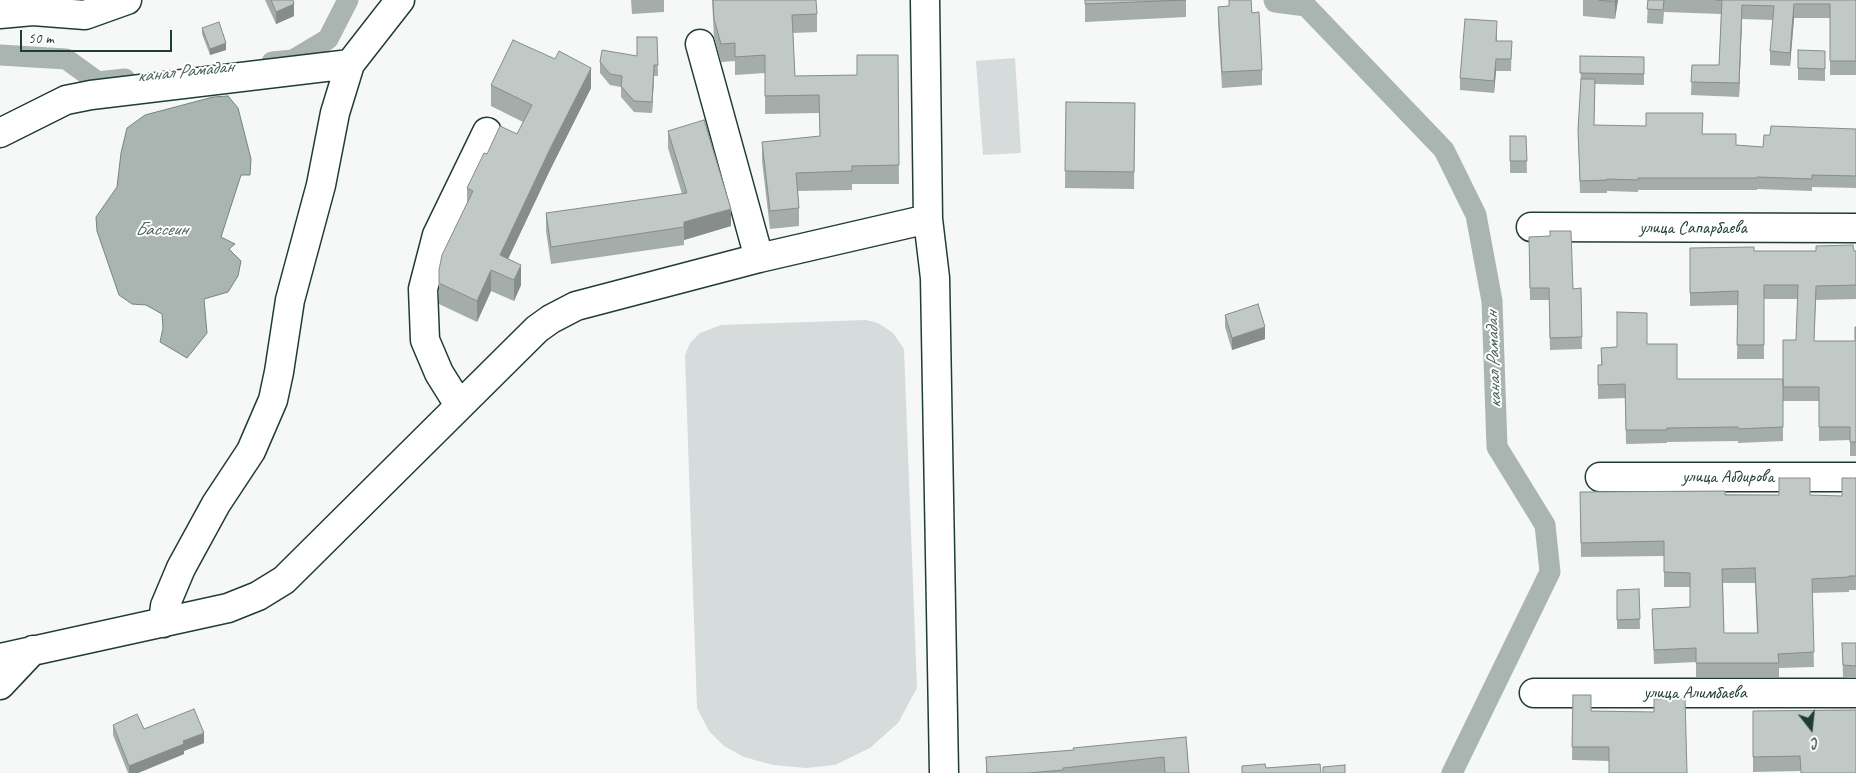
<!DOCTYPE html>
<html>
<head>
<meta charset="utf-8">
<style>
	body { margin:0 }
	#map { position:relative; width:1856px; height:773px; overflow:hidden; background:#f6f7f7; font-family:Caveat,sans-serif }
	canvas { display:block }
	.north { position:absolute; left:1786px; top:703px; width:50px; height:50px; -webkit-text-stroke:4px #fff; paint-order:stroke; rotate:164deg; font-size:14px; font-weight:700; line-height:20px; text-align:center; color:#1f3d34 }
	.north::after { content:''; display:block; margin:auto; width:18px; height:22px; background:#1f3d34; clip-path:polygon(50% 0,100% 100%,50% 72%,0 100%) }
	.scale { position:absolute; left:20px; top:30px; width:152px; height:22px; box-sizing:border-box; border:2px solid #1f3d34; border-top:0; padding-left:6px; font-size:15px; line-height:18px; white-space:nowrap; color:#1f3d34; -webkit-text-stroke:4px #fff; paint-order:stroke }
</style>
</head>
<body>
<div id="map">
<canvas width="1856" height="773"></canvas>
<div class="north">С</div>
<div class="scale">50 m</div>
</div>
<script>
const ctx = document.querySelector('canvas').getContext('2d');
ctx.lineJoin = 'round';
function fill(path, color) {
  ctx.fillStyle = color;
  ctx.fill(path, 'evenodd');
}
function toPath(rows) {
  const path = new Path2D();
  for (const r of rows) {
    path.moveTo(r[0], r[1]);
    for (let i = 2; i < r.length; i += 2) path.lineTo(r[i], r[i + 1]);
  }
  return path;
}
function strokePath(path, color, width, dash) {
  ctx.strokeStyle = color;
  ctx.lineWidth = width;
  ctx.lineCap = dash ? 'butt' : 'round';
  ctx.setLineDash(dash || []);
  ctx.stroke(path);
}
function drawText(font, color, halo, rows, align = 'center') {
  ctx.font = font + ' Caveat,sans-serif';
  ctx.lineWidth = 4;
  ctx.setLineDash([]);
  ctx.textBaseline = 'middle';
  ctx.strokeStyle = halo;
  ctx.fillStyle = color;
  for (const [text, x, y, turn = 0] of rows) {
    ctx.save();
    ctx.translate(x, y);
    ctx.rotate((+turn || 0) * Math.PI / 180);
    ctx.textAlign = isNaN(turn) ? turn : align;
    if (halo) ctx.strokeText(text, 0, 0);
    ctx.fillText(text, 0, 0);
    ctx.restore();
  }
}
fill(toPath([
	[1015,58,1021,153,983,155,976,61],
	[866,320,878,323,893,333,904,349,917,688,898,723,870,748,835,765,806,768,773,765,744,757,724,746,709,731,697,708,685,355,690,343,700,333,721,325]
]), '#d6dcdb');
const water = toPath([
	[228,96,238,108,251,159,250,175,241,175,221,237,235,244,229,249,241,261,238,276,228,292,204,299,207,333,187,358,160,342,163,328,162,314,146,305,132,304,119,295,97,231,96,217,117,187,121,153,127,128,145,115,213,97,228,96]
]);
fill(water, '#aab5b1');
strokePath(water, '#72857f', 1);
strokePath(toPath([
	[1274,0,1275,2,1306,6,1444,150,1476,215,1492,301,1497,447,1545,525,1550,572,1452,773],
	[0,55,66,59,98,82,125,79],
	[272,62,293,60,328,39,348,0]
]), '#aab5b1', 21);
const minor = toPath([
	[925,0,928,219,935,278,944,773],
	[0,14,33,11,85,15,127,0],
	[700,44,759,258],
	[0,133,66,100,91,95,350,64],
	[1531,227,1856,228],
	[459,405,439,373,425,340,423,289,437,235,487,132],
	[1600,477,1856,477],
	[163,623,165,606,181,568,216,504,251,451,273,400,279,372,290,300,321,185,335,113,350,64,400,0],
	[0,658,228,608,258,596,284,580,537,329,551,319,576,306,759,258,928,219],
	[0,685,33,650],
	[1534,693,1856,693]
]);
strokePath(minor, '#1f3d34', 31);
strokePath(minor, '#fff', 28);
fill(toPath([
	[265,0,293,0,294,16,276,24],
	[631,0,664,0,664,12,632,14],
	[712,0,817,14,817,32,793,33,795,76,857,75,898,55,899,184,852,184,852,190,798,191,799,208,799,226,770,229,762,161,762,142,820,136,819,113,765,114,765,73,735,75,735,61,721,62,714,37],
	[1085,0,1186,0,1186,17,1085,22],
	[1229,0,1251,0,1252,13,1262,70,1262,85,1222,88,1218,22,1218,7,1229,6],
	[1583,0,1618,0,1615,19,1583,16],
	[1648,0,1856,0,1856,75,1830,75,1830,18,1794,18,1790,66,1770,65,1770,51,1773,20,1742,19,1739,97,1691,95,1692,65,1719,65,1721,14,1664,12,1663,24,1647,23],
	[202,28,226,50,210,55,202,34],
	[1497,33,1497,41,1512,41,1511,71,1496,71,1494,93,1460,90,1460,78],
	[657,37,658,76,654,76,652,113,634,112,621,97,621,87,610,85,600,73,600,62,637,56],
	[1798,50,1825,51,1825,81,1798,80],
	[1580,56,1644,57,1644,85,1595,84,1594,125,1703,134,1736,145,1763,147,1856,129,1856,188,1812,187,1812,191,1757,189,1757,190,1638,190,1638,192,1607,191,1607,193,1580,193,1578,130,1581,84],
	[491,85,591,88,550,170,508,259,521,285,514,301,491,291,477,322,439,304,439,270,467,204,467,188,487,154,517,134,523,122,491,106],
	[1066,102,1135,103,1134,189,1065,188],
	[668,131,731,226,684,240,684,245,551,264,546,231,546,213,682,194,668,148],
	[1510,136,1526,136,1527,173,1510,173],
	[1529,237,1573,289,1581,288,1582,349,1550,350,1549,300,1530,300],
	[1690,248,1754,251,1856,251,1856,299,1816,300,1814,341,1855,341,1856,327,1856,456,1850,456,1850,440,1819,441,1819,401,1783,401,1783,340,1796,340,1798,299,1764,299,1764,359,1737,359,1738,305,1690,306],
	[1225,315,1265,339,1232,350,1225,327],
	[1647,344,1677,379,1783,379,1783,441,1738,443,1738,441,1667,442,1667,443,1626,444,1625,398,1598,399,1598,365,1601,365,1601,348],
	[1856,478,1856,590,1849,590,1849,592,1812,593,1814,667,1779,668,1779,677,1696,677,1696,662,1654,664,1652,609,1690,607,1690,587,1664,587,1664,556,1581,557,1580,492,1842,496],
	[1723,583,1755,583,1757,633,1724,633],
	[1639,589,1640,629,1617,629,1617,590],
	[1842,643,1856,643,1856,678,1843,677],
	[1573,695,1591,711,1654,712,1685,698,1609,761,1572,760],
	[1856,710,1800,771,1753,772,1753,711],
	[113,725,144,729,204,743,184,751,184,754,138,773,128,773,113,735],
	[1186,737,1189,773,986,773,986,757,1073,750]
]), '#a5adaa');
fill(toPath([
	[1615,0,1618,0,1615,19],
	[294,4,294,16,276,24,276,12],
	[1794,4,1794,18,1790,66,1790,53],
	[1742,5,1742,19,1739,97,1739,83],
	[226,43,226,50,210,55,210,49],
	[1496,59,1496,71,1494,93,1494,81],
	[654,65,654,76,652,113,652,102],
	[591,68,591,88,550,170,501,274,500,255,550,149],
	[731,209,731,226,684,240,684,222],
	[521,265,521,285,514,301,514,280],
	[491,270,491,291,477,322,477,301],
	[1265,327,1265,339,1232,350,1232,338],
	[204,733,204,743,184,751,184,754,138,773,129,773,129,766,183,741]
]), '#868d8b');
const building = toPath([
	[271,0,293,0,294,4,276,12,271,0],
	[713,0,816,0,817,14,792,15,795,76,857,75,857,55,898,55,899,165,852,166,852,171,796,173,799,208,770,211,762,142,820,136,819,95,765,96,765,55,735,57,735,43,721,44,714,19,713,0],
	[1085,0,1186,0,1085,4,1085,0],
	[1229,0,1251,0,1252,13,1259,12,1262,70,1222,72,1218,7,1229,6,1229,0],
	[1599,0,1615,0,1615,2,1599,0],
	[1648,0,1664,0,1663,10,1647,9,1648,0],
	[1716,0,1856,0,1856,61,1830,61,1830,4,1794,4,1790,53,1770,51,1774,6,1742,5,1739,83,1691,82,1692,65,1719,65,1722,0,1716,0],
	[1465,19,1497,21,1496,41,1512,41,1511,59,1496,59,1494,81,1460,78,1465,19],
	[219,22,226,43,210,49,202,28,219,22],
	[637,37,657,37,658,65,654,65,652,102,634,101,621,86,622,76,610,74,600,62,602,50,637,56,637,37],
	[513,40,555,59,559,51,591,68,550,149,500,255,521,265,514,280,491,270,477,301,439,283,439,270,442,255,473,191,467,188,484,153,487,154,500,126,517,134,532,105,491,85,513,40],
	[1798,50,1825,51,1825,69,1798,68,1798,50],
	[1580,56,1644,57,1644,74,1580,73,1580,56],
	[1581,79,1595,79,1594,125,1646,126,1646,113,1703,113,1702,134,1736,134,1736,145,1763,147,1764,135,1770,135,1771,126,1856,129,1856,176,1812,175,1812,179,1757,177,1757,178,1638,178,1638,180,1607,179,1607,180,1580,181,1578,130,1581,79],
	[1066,102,1135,103,1134,172,1065,171,1066,102],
	[704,120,731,209,684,222,684,227,551,247,546,213,687,193,668,131,704,120],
	[1510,136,1526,136,1527,161,1510,161,1510,136],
	[1550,231,1571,231,1573,289,1581,288,1582,337,1550,338,1549,288,1530,288,1529,237,1550,236,1550,231],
	[1853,245,1854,251,1856,251,1856,285,1816,286,1814,341,1855,341,1855,327,1856,327,1856,442,1850,442,1850,427,1819,427,1819,387,1783,387,1783,340,1796,340,1798,285,1764,285,1764,345,1737,345,1738,291,1690,293,1690,248,1754,247,1754,251,1816,251,1816,246,1853,245],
	[1258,304,1265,327,1232,338,1225,315,1258,304],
	[1617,312,1647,313,1647,344,1677,344,1677,379,1783,379,1783,427,1738,429,1738,427,1667,428,1667,430,1626,430,1625,384,1598,385,1598,365,1602,365,1601,348,1617,347,1617,312],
	[1779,478,1810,478,1810,495,1842,496,1842,478,1856,478,1856,576,1849,576,1849,577,1812,579,1814,652,1778,654,1779,663,1696,663,1696,648,1654,650,1652,609,1690,607,1690,573,1664,572,1664,541,1581,543,1580,492,1725,491,1725,495,1779,495,1779,478],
	[1755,568,1758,633,1724,633,1722,569,1755,568],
	[1639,589,1640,619,1617,620,1617,590,1639,589],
	[1842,643,1856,643,1856,666,1843,665,1842,643],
	[1573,695,1591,695,1591,711,1654,712,1654,699,1685,698,1687,773,1609,773,1609,747,1572,747,1573,695],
	[194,709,204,733,183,741,184,744,129,766,113,725,137,714,144,729,194,709],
	[1856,710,1856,773,1801,773,1800,756,1753,757,1753,711,1856,710],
	[1186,737,1189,773,1165,773,1164,757,1063,768,1063,770,1028,773,987,773,986,757,1074,750,1073,748,1186,737],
	[1265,764,1266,768,1320,764,1321,773,1242,773,1242,766,1265,764],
	[1345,765,1345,773,1323,773,1323,767,1345,765]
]);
fill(building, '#c0c9c6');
strokePath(building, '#868d8b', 1);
drawText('18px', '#1f3d34', '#fff', [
	["улица Сапарбаева",1693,228],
	["улица Абдирова",1728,477],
	["улица Алимбаева",1695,693]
]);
drawText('italic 19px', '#49615a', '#fff', [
	["канал Рамадан",185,72,-6],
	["Бассеин",161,230],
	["канал Рамадан",1494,360,-92]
]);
</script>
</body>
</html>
